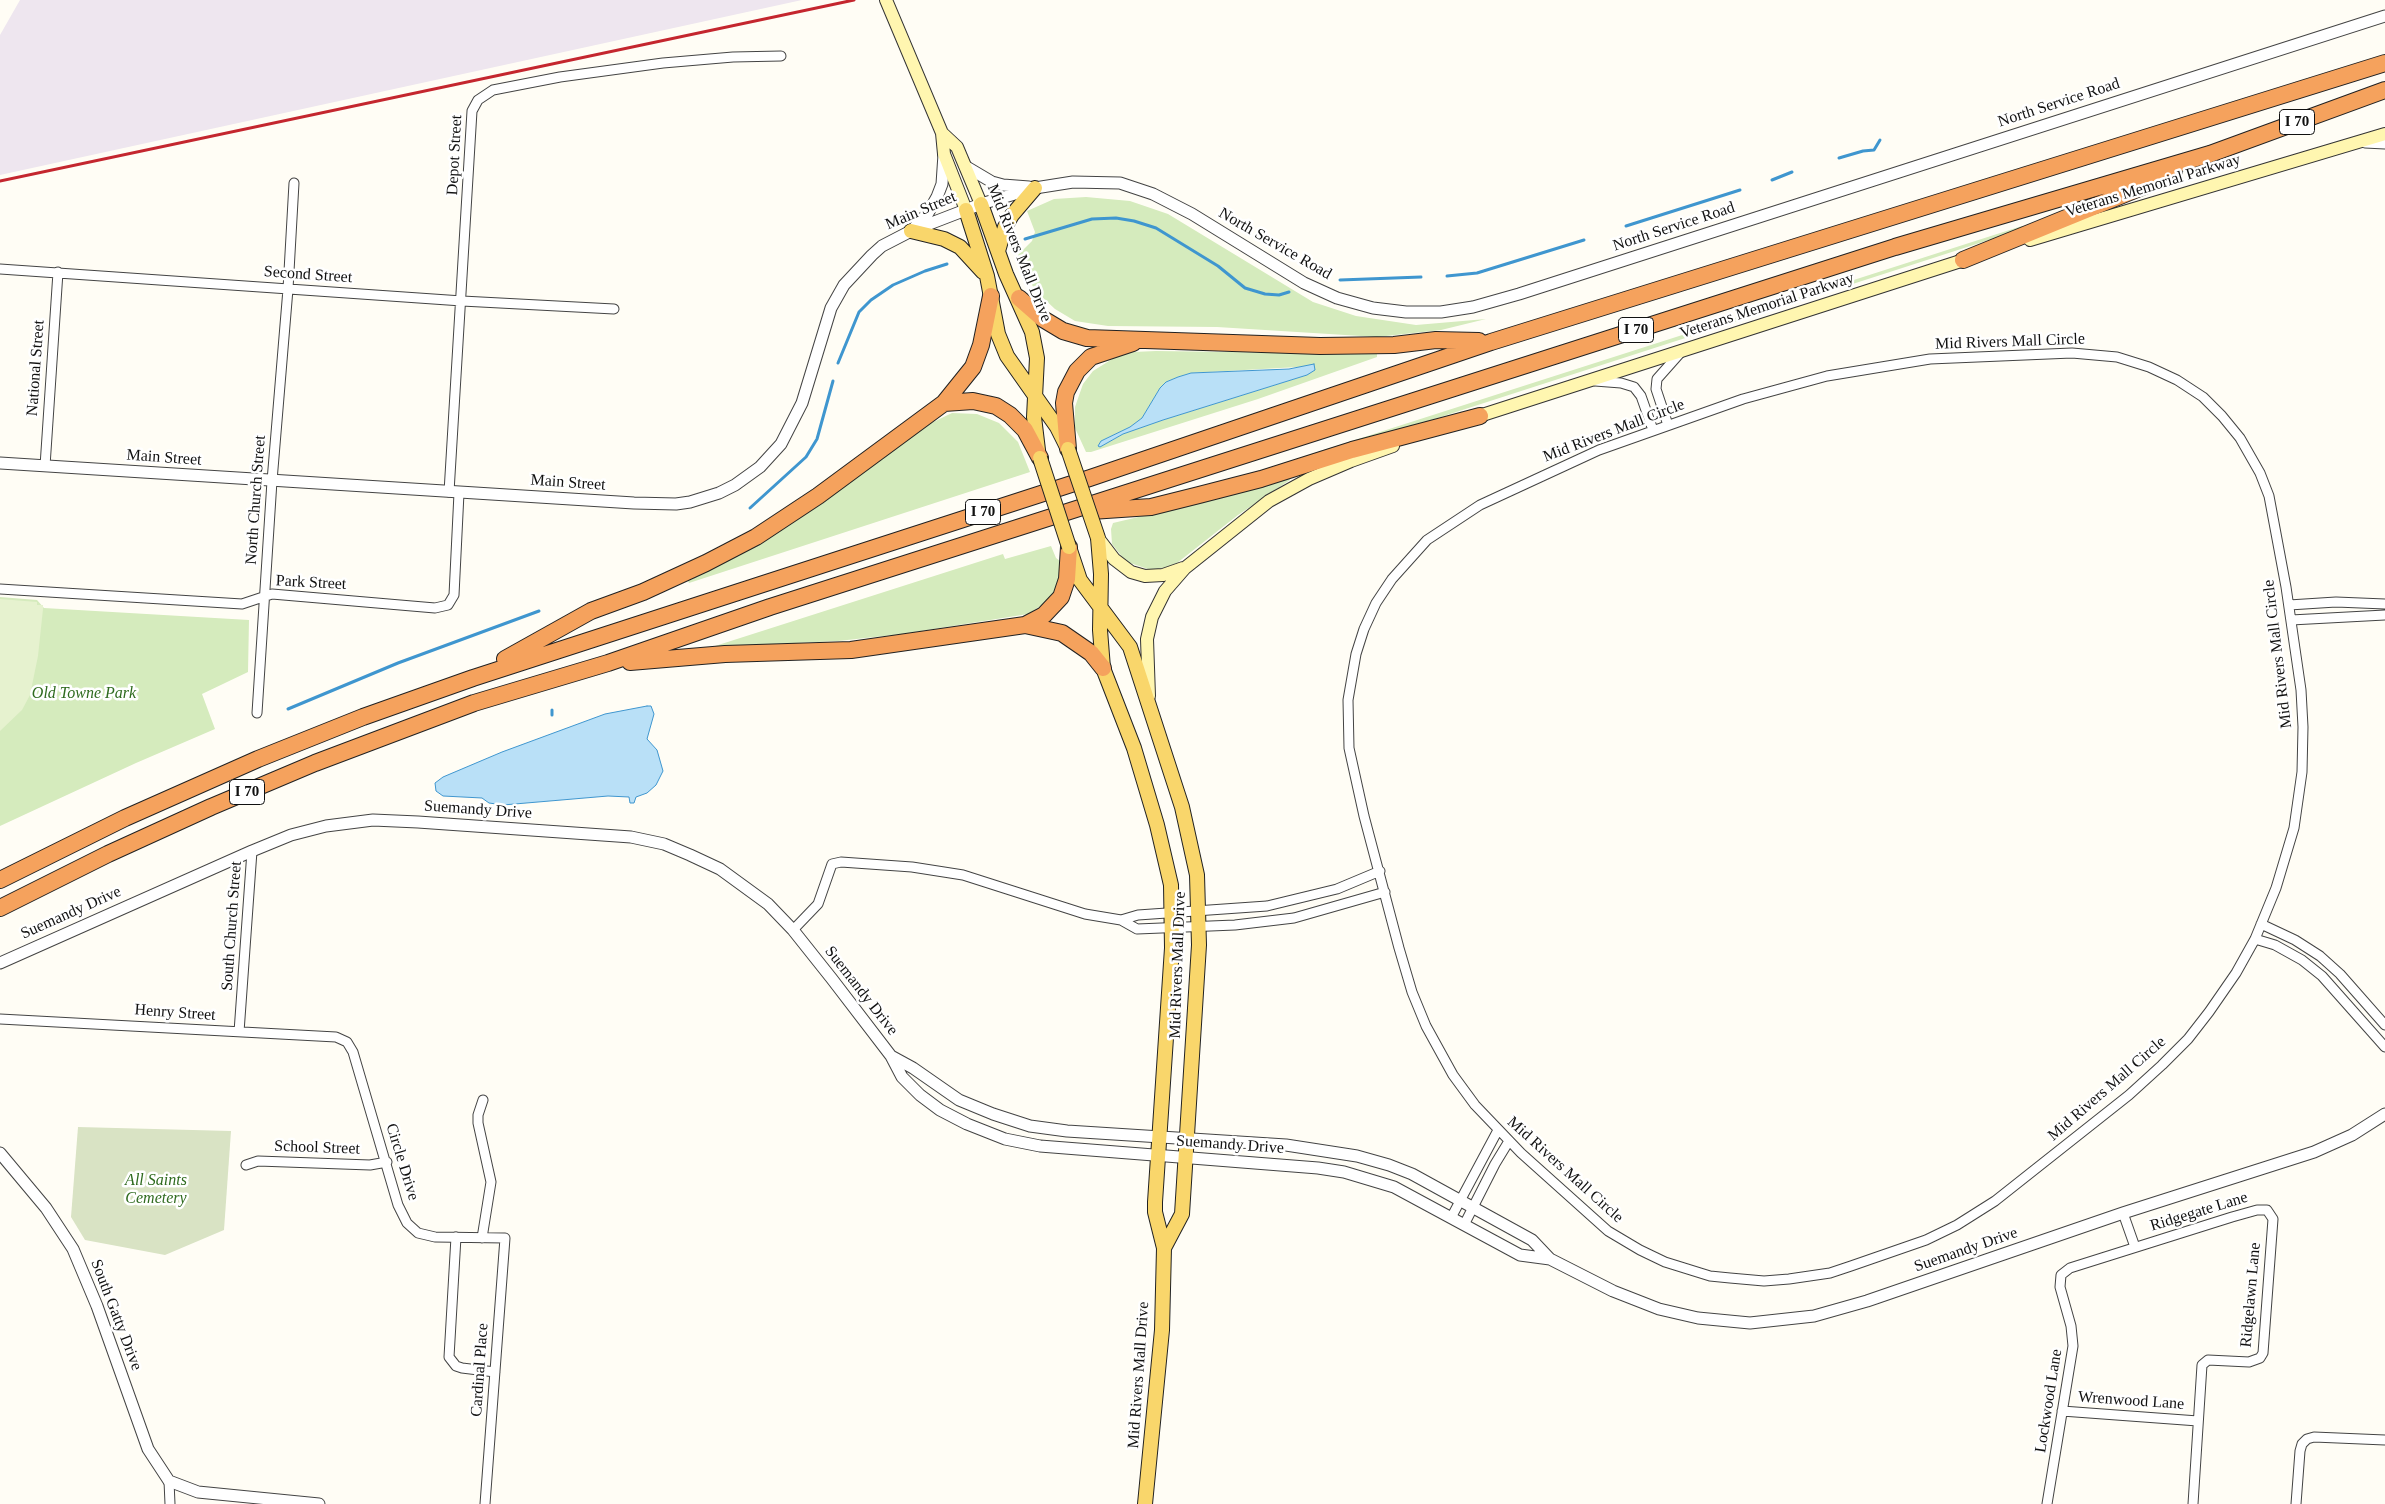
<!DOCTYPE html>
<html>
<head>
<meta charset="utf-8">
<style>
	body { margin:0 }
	canvas { display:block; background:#fffdf5 }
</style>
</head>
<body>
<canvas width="2385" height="1504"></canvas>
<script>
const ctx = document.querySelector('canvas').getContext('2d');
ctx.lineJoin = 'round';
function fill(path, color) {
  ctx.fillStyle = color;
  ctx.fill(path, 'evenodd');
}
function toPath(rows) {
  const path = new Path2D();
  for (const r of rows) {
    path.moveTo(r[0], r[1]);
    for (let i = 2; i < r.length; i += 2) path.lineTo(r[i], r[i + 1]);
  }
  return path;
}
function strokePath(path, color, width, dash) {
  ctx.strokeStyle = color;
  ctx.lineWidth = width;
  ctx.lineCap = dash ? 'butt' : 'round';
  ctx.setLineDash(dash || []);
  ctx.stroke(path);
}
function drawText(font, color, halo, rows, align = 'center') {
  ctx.font = font + ' "Times New Roman",serif';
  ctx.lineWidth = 5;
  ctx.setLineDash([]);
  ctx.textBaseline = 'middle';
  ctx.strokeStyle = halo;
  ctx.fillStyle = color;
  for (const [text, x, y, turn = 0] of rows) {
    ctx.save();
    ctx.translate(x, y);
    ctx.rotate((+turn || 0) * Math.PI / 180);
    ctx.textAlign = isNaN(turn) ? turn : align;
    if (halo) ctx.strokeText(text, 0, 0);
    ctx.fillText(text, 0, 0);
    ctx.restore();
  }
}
fill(toPath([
	[20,0,802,0,0,175,0,35]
]), '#eee6ef');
fill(toPath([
	[1086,197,1130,201,1168,214,1313,302,1356,316,1416,325,1486,319,1441,330,1377,337,1217,327,1108,326,1075,321,1055,309,1041,296,1032,285,1016,257,1032,241,1035,232,1027,211,1054,199],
	[2022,226,2023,229,1357,444,1303,461,1249,474],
	[1156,351,1377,354,1377,357,1258,399,1091,452,1086,452,1075,428,1075,407,1083,384,1093,371,1117,356,1133,352],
	[1298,367,1307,375,1163,420,1123,434,1100,447,1098,446,1101,441,1130,427,1142,418,1160,388,1166,382,1178,377,1191,373],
	[952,413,977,414,999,423,1018,442,1030,472,689,583,688,581,747,550,803,516,927,425],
	[1289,477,1290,480,1238,515,1177,563,1164,568,1151,570,1130,563,1123,558,1112,544,1111,529,1113,523,1223,497],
	[1051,546,1056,558,1060,561,1060,579,1053,594,1042,605,1028,614,902,634,838,641,712,647,1003,554,1005,559],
	[0,597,37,600,44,608,249,620,248,672,202,694,215,729,136,763,0,826]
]), '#d5ebbd');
fill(toPath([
	[78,1127,231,1131,224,1230,165,1255,85,1240,71,1217]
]), '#d9e3c4');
fill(toPath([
	[0,599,37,602,37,605,43,605,43,609,38,656,30,695,22,710,0,731]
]), '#e6f2cf');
const water = toPath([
	[1314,364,1315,370,1307,375,1163,420,1123,434,1100,447,1098,446,1101,441,1130,427,1142,418,1160,388,1166,382,1178,377,1191,373,1289,369,1314,364],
	[647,706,651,706,654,714,647,739,657,750,663,771,656,785,647,793,636,797,634,803,630,803,629,797,608,796,503,805,489,803,482,798,443,796,436,791,435,783,443,777,502,752,605,714,647,706]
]);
fill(water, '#b9e0f7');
strokePath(water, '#3f96cf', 1);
strokePath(toPath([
	[1839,158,1863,151,1874,150,1880,140],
	[1772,180,1792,172],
	[1626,226,1740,190],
	[1025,239,1092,219,1116,218,1134,221,1156,228,1218,266,1245,288,1265,294,1279,295,1289,292],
	[1447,276,1477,273,1584,240],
	[1340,280,1421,277],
	[838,363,859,312,871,300,893,285,925,271,947,264],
	[750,508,806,457,817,439,833,381],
	[288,709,398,663,539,611],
	[552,710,552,715]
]), '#3f96cf', 3);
const minor = toPath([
	[0,269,462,301,614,309],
	[2072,353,2117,357,2149,367,2177,380,2203,397,2222,416,2240,438,2260,473,2269,496,2286,587,2301,690,2303,727,2302,772,2294,828,2276,888,2255,939,2236,973,2209,1012,2188,1039,2162,1065,2129,1095,1995,1201,1957,1225,1926,1240,1851,1266,1830,1273,1789,1279,1764,1281,1730,1278,1710,1276,1665,1262,1640,1250,1608,1231,1521,1153,1475,1105,1453,1075,1426,1026,1412,992,1399,948,1364,816,1349,748,1348,700,1356,654,1364,629,1376,603,1392,579,1427,540,1480,505,1599,450,1743,399,1827,376,1930,359,2072,353],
	[1595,381,1621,383,1634,387,1641,396,1653,430],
	[1668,425,1656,389,1657,379,1681,352],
	[45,466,58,272],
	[449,492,472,111,478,100,493,90,560,77,663,63,733,57,781,56],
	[0,589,242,604,272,594,435,608,448,605,454,595,459,493],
	[2289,605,2336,602,2385,604],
	[2291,620,2385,615],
	[257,713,272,481,288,289,294,183],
	[1121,920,1138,915,1267,906,1337,889,1380,871],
	[2261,924,2295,940,2320,956,2340,974,2385,1025],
	[793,930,818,904,832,864,841,862,912,867,963,875,1085,914,1121,920,1137,929,1235,925,1294,918,1385,892],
	[2255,939,2275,945,2302,960,2322,976,2385,1047],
	[0,1019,336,1037,347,1042,353,1052,398,1205,407,1223,418,1233,435,1237,505,1238,485,1504],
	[239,1032,252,851],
	[246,1165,258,1161,370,1165,387,1162],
	[2123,1213,2135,1247],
	[1452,1216,1498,1130],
	[1465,1223,1495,1164,1509,1141],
	[456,1237,449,1357,456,1366,462,1368,495,1372],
	[482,1238,491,1182,478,1123,478,1115,483,1100],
	[2062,1411,2198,1421],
	[169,1481,170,1504],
	[2047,1504,2073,1346,2071,1326,2060,1287,2061,1275,2070,1268,2232,1217,2257,1210,2267,1210,2273,1219,2263,1353,2260,1358,2249,1362,2208,1360,2202,1365,2193,1504],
	[2296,1504,2300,1451,2302,1444,2307,1439,2314,1437,2385,1440]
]);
const tertiary = toPath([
	[2365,142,2385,143],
	[965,166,992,182,1003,185,1029,187],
	[914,228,928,213,937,197,942,184,944,154],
	[0,463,634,503,676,504,690,502,719,493,735,485,760,467,781,444,802,403,831,308,844,285,872,255,882,246,911,231,981,204,1035,188,1073,182,1120,183,1153,194,1192,214,1304,283,1337,298,1373,308,1406,312,1441,312,1473,307,1519,294,2385,16],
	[0,963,252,851,291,835,326,826,373,820,418,822,631,837,664,844,690,855,720,869,768,904,793,930,832,979,891,1056,902,1077,920,1095,940,1110,967,1124,1005,1139,1040,1146,1318,1168,1344,1172,1394,1187,1520,1255,1550,1259,1613,1291,1659,1309,1698,1318,1750,1323,1814,1316,1867,1301,2123,1213,2314,1152,2352,1135,2385,1114],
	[891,1056,913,1068,959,1100,993,1114,1030,1126,1067,1131,1286,1145,1357,1156,1389,1165,1412,1174,1532,1240,1550,1259],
	[0,1153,46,1208,73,1249,97,1306,148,1449,169,1481,198,1492,319,1504]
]);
const secondary = toPath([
	[886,0,942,133,944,154,966,210],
	[942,133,957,147,981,204],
	[2030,240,2385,134],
	[1473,418,1970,258],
	[1098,538,1114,559,1131,572,1145,576,1163,575,1183,568],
	[1149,696,1147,639,1152,617,1165,591,1185,568,1269,501,1309,479,1351,461,1393,446]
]);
const primary = toPath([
	[981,204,1006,274,1032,332,1037,358,1034,417,1038,450],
	[966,210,987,276,998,334,1007,356,1057,427,1066,445],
	[911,231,944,239,960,247,983,272],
	[998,251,1005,227,1012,215,1035,188],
	[1098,538,1101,574,1100,630,1103,668,1134,748,1157,825,1171,885,1172,948,1155,1202,1155,1212,1164,1248,1162,1330,1145,1504],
	[1070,550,1080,580,1130,647,1182,807,1197,875,1199,945,1182,1214,1164,1248]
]);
const motorway = toPath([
	[1963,260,2174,174],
	[1019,298,1043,319,1063,331,1087,338,1320,346,1394,345,1436,340,1479,341],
	[944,403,973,401,996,406,1010,415,1025,430,1040,458],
	[1068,449,1064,403,1066,392,1077,371,1091,357,1133,343],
	[1091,511,1151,507,1199,495,1261,479,1352,450,1480,416],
	[1025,625,1062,633,1091,653,1103,668],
	[505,659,591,611,643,592,706,563,756,537,818,496,944,403,973,367,981,345,991,296],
	[630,662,725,654,851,650,1025,625,1044,615,1061,597,1067,579,1069,547],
	[0,880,125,818,258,759,363,717,473,678,1090,478,1491,342,2385,63],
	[0,908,108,854,211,807,315,763,474,703,608,663,770,607,1895,247,2210,154,2385,90]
]);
strokePath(minor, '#444', 11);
strokePath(tertiary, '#444', 13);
strokePath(secondary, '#333', 14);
strokePath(primary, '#222', 16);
strokePath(motorway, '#222', 18);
strokePath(minor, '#fff', 9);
strokePath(tertiary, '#fff', 11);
strokePath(secondary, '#fff6b0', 12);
strokePath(primary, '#f9d66b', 14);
strokePath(motorway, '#f5a25d', 16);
strokePath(toPath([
	[0,181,854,0]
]), '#c4262e', 3);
const primaryBridge = toPath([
	[1068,449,1098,538],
	[1040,458,1069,547]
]);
strokePath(primaryBridge, '#222', 16, []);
strokePath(primaryBridge, '#f9d66b', 14);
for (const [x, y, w] of [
	[2297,122,35],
	[1636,330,35],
	[983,512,35],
	[247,792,35]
]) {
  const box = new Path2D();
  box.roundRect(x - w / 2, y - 12.5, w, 25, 4);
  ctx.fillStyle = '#fff';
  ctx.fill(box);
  strokePath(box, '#111', 1);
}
drawText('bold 15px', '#111', null, [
	["I 70",2297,122],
	["I 70",1636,330],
	["I 70",983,512],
	["I 70",247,792]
]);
drawText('16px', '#111', '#fff', [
	["North Service Road",2059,103,-18],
	["Depot Street",455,155,-87],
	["Veterans Memorial Parkway",2153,186,-17],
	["Main Street",921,211,-23],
	["North Service Road",1674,227,-18],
	["North Service Road",1275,244,30],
	["Mid Rivers Mall Drive",1019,253,68],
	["Second Street",308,275,4],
	["Veterans Memorial Parkway",1767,306,-18],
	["Mid Rivers Mall Circle",2010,342,-2],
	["National Street",36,368,-86],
	["Mid Rivers Mall Circle",1614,431,-21],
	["Main Street",164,458,4],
	["Main Street",568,483,4],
	["North Church Street",256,500,-86],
	["Park Street",311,583,3],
	["Mid Rivers Mall Circle",2278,654,-97],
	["Suemandy Drive",478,810,4],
	["Suemandy Drive",71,913,-24],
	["South Church Street",232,926,-86],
	["Mid Rivers Mall Drive",1178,965,-88],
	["Suemandy Drive",861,991,52],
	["Henry Street",175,1013,4],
	["Mid Rivers Mall Circle",2107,1089,-41],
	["Suemandy Drive",1230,1145,4],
	["School Street",317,1148,2],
	["Circle Drive",402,1162,73],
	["Mid Rivers Mall Circle",1565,1170,42],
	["Ridgegate Lane",2199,1212,-17],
	["Suemandy Drive",1966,1250,-19],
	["Ridgelawn Lane",2251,1295,-85],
	["South Gatty Drive",116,1315,69],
	["Cardinal Place",480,1370,-86],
	["Mid Rivers Mall Drive",1139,1375,-86],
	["Lockwood Lane",2049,1401,-81],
	["Wrenwood Lane",2131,1401,4]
]);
drawText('italic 16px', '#2f6b1f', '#fff', [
	["Old Towne Park",84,694],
	["All Saints",156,1181],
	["Cemetery",156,1199]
]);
</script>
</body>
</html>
